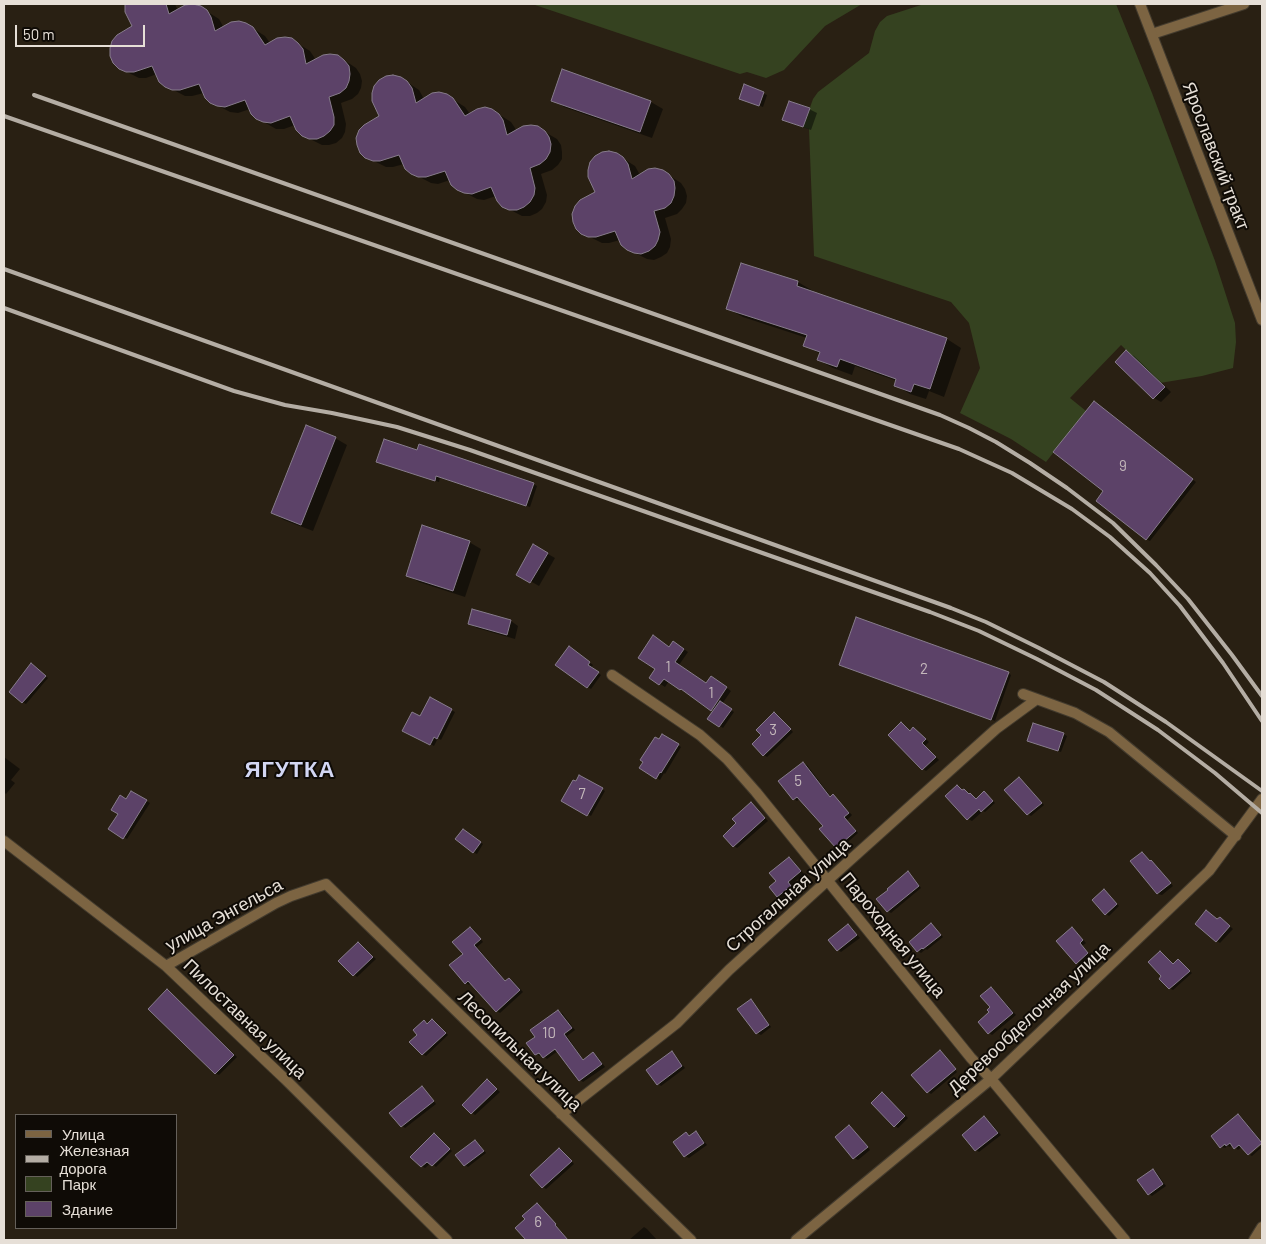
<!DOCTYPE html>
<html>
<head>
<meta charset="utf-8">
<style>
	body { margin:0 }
	#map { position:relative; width:1266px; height:1244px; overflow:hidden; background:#292013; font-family:Barlow,sans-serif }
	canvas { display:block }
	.frame { position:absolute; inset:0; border:5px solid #e6dfd7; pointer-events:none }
	.legend { position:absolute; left:15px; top:1114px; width:162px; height:115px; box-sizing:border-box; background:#0f0b06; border:1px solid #65605a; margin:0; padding:6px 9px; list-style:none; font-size:15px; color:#e6dfd7 }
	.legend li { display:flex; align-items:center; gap:10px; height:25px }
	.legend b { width:25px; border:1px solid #65605a }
	.scale { position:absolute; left:15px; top:25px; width:130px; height:22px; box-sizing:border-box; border:2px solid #e6dfd7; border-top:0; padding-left:6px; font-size:15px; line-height:18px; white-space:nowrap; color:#e6dfd7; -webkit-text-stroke:4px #0f0b06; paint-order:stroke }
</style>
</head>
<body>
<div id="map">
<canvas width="1266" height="1244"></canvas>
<div class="frame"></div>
<ul class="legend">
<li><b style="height:6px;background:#7c6442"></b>Улица</li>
<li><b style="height:6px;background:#b4ada4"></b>Железная дорога</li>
<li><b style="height:14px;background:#354220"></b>Парк</li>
<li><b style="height:14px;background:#5c4268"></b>Здание</li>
</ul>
<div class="scale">50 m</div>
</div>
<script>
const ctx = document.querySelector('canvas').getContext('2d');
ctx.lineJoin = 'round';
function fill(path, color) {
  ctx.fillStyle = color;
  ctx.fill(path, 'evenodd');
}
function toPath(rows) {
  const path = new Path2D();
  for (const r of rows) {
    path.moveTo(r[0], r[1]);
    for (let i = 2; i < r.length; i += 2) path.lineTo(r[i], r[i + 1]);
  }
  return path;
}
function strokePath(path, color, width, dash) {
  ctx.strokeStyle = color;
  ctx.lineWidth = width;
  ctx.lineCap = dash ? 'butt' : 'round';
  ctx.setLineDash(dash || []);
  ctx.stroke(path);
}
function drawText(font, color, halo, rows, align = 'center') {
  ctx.font = font + ' Barlow,sans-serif';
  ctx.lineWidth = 4;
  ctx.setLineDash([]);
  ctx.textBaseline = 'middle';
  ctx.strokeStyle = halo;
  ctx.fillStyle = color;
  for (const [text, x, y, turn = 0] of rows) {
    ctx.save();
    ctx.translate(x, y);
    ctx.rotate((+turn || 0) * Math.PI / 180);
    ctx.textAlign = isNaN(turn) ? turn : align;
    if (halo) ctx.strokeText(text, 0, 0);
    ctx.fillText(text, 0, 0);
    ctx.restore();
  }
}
fill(toPath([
	[532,4,862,4,825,26,784,70,766,78,747,72,740,74],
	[924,4,1116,4,1152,93,1215,261,1235,323,1236,342,1233,368,1202,376,1160,383,1121,345,1070,398,1086,411,1046,462,1011,439,960,413,980,368,969,323,951,302,814,256,809,129,803,127,813,99,818,92,869,53,875,31,880,22,887,16]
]), '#354220');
fill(toPath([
	[126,4,175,4,178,11,200,7,219,19,224,28,246,24,265,36,270,43,292,40,310,51,314,57,315,60,337,57,350,64,356,68,360,74,362,81,361,88,358,94,352,99,341,103,346,124,345,132,342,138,336,143,329,145,322,145,302,135,295,125,284,129,276,129,257,118,250,109,238,113,230,112,211,102,204,93,192,96,185,96,166,86,157,74,146,78,139,78,119,68,134,27,127,12],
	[563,71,651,102,663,109,652,138,564,107,553,100],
	[401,78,419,90,424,99,446,95,465,107,470,114,492,110,511,122,515,128,516,131,538,128,557,139,561,145,562,152,562,159,558,165,552,170,541,174,547,195,546,202,542,209,537,213,530,216,522,216,503,206,496,196,484,200,477,199,458,189,450,180,438,184,431,183,412,173,404,164,393,167,386,167,366,157,381,116],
	[745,86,767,95,763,107,744,100],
	[809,109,817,113,811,130,791,123,784,119],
	[616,154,635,166,640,175,662,171,681,183,685,189,687,196,686,203,682,209,677,214,665,218,671,239,670,247,667,253,661,257,654,260,647,259,627,249,620,240,609,243,602,243,582,233,597,192],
	[742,264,798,282,813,291,812,293,947,339,961,348,944,397,929,391,926,399,910,394,895,385,897,381,855,366,852,375,833,368,818,360,821,354,805,346,807,338,743,317,728,309],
	[1126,352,1134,356,1171,392,1161,402,1154,398],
	[1097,404,1196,482,1150,541,1146,539,1105,491],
	[335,438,347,445,313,531,284,520,273,513],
	[418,452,533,484,537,486,530,507,440,477,439,482,382,464],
	[469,542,481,549,465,597,419,582,407,575],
	[534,546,555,558,539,586,518,574],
	[511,621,518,626,515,639,477,628,470,624],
	[678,645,688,652,679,665,707,684,716,680,731,691,722,704,734,712,723,728,720,726,714,711,686,691,669,681,665,687,651,678,670,648],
	[573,650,593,665,591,668,601,675,591,689,588,687],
	[35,667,48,678,26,704,22,702],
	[844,667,1008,673,1011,675,995,721],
	[430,699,455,712,441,740,438,738,434,746,404,730,421,718],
	[775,713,778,715,793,732,767,757,764,755],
	[914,728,929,742,925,746,939,760,926,771,923,769],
	[1063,734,1067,736,1061,752,1032,742],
	[662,735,681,747,665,774,664,773,660,780,640,768],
	[4,757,20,769,11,780,15,783,6,794,4,792],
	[803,763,807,765,831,797,833,796,836,798,852,815,847,820,858,833,840,849,836,847,825,827,800,798,797,801,794,799],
	[580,776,605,791,591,816,562,800,576,783],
	[1019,779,1022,781,1044,805,1031,816,1028,814,1006,790],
	[963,791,967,792,977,799,984,793,987,795,995,803,985,812,983,811,972,821,968,819,947,796],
	[132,793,150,803,127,839,110,829],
	[751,804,754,806,768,821,737,848,734,846,734,828],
	[467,832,483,844,477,854,473,852],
	[1142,853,1145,855,1151,862,1155,864,1173,886,1162,895,1158,894,1131,862],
	[789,858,792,860,804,874,791,885,794,888,782,898,778,896,771,887,777,882],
	[908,873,911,875,921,888,891,913,888,911],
	[1104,891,1107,893,1119,906,1109,916,1106,914],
	[1218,920,1223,920,1233,929,1220,943,1217,941],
	[848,925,851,927,860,938,841,952,838,950,830,940],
	[934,927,943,937,927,950,926,949,921,953,918,951],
	[470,928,474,930,483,942,477,947,506,982,509,979,513,981,523,992,500,1013,497,1011,471,983,469,985,466,983],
	[1072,929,1075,931,1086,943,1082,946,1091,956,1080,965,1077,963],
	[358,943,376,959,357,977,340,961],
	[1160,952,1174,965,1179,961,1182,963,1192,973,1173,990,1169,988,1163,976],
	[991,988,994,990,1016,1015,992,1035,989,1033,992,1007],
	[170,993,237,1057,219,1075,215,1073],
	[751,1001,754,1003,771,1027,761,1035,757,1033],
	[558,1011,562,1013,575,1030,567,1036,584,1061,593,1054,597,1056,605,1067,583,1082,580,1080,558,1051,547,1059,542,1055,540,1056,536,1054,537,1037],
	[433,1020,436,1022,448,1035,426,1056,422,1054,419,1035,424,1021,428,1024],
	[940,1052,957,1072,931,1094,928,1092,912,1075],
	[672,1053,675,1055,685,1068,661,1086,658,1084],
	[488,1080,500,1092,475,1115,463,1105],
	[422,1088,425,1090,436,1104,405,1128,402,1126,391,1113],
	[885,1096,908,1118,898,1128,895,1126],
	[1238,1116,1242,1118,1262,1142,1248,1153,1243,1146,1238,1150,1233,1145,1230,1147,1228,1146,1225,1148,1221,1147],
	[984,1118,988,1120,1001,1135,979,1152,976,1150],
	[849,1127,852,1129,870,1150,858,1160,854,1158,837,1137],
	[696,1133,699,1134,707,1145,689,1158,685,1156,686,1134,690,1136],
	[434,1134,452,1151,436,1167,431,1163,425,1168,421,1166],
	[475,1141,478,1143,486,1153,468,1167,465,1165,457,1156],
	[1262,1145,1262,1147,1252,1156,1250,1155],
	[560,1149,563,1151,574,1164,546,1189,543,1187],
	[1153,1170,1156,1172,1166,1186,1152,1196,1149,1194],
	[644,1227,647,1229,657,1240,629,1240]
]), '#0007');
const building = toPath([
	[125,4,166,4,169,14,185,5,193,4,201,6,207,10,211,17,215,31,231,22,239,21,246,23,253,27,265,45,277,38,285,37,292,38,298,43,303,49,306,64,323,55,330,54,338,55,344,60,349,66,350,74,349,81,346,88,340,93,329,97,334,117,334,125,330,131,324,136,317,139,309,139,302,136,296,130,290,116,271,123,263,122,256,119,251,114,245,100,225,107,217,106,210,103,205,98,199,84,180,90,172,90,165,87,159,82,152,66,134,72,126,72,119,69,113,63,110,56,110,48,112,41,117,35,132,26,125,12,125,4],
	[562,69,651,101,640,132,551,101,562,69],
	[393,75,401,77,407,81,412,88,416,103,432,93,439,92,447,94,453,98,465,116,477,109,485,107,492,109,499,114,503,120,507,135,523,126,531,125,538,126,545,131,549,137,551,144,550,152,546,159,540,164,530,168,535,188,534,195,530,202,524,207,517,210,509,210,502,207,497,201,491,187,472,194,464,193,457,190,451,185,445,171,426,177,418,177,411,174,405,169,399,155,380,161,373,161,365,158,360,153,357,145,356,138,359,130,364,125,379,116,372,101,372,93,374,86,379,80,386,76,393,75],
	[744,84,764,92,759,106,739,99,744,84],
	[789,101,810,108,803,127,782,120,789,101],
	[609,151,617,153,623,157,628,164,632,179,648,169,655,168,663,170,669,174,674,181,675,188,674,196,671,203,665,208,654,211,660,232,658,240,655,246,649,251,641,254,634,253,627,250,621,245,615,231,596,237,588,237,581,234,576,229,573,222,572,214,575,206,580,200,595,192,588,177,588,170,590,162,595,156,602,152,609,151],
	[741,263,798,281,797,286,947,338,930,389,914,384,911,392,894,386,896,379,840,359,837,367,817,360,820,352,803,346,807,335,726,309,741,263],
	[1126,350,1165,387,1153,399,1115,362,1126,350],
	[1094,401,1193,479,1146,540,1096,501,1103,491,1053,452,1094,401],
	[306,425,336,437,301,525,271,513,306,425],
	[384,439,417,450,419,444,534,483,526,506,436,476,435,481,376,462,384,439],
	[422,525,470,541,453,591,406,576,422,525],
	[533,544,548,553,530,583,516,575,533,544],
	[472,609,511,620,507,635,468,624,472,609],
	[856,617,1009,672,991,720,839,665,856,617],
	[653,635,669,647,673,641,684,649,675,662,706,683,711,676,727,687,711,711,681,689,680,690,664,679,659,685,649,678,655,669,638,658,653,635],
	[569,646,590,662,588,665,599,672,587,688,555,665,569,646],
	[31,663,46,676,22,703,9,692,31,663],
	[430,697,452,709,437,739,434,737,430,745,402,731,412,712,420,716,430,697],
	[720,701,732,709,719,727,707,719,720,701],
	[774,712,791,729,763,756,752,744,761,735,756,730,774,712],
	[901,722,910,731,913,727,926,739,922,743,936,757,922,770,888,735,901,722],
	[1033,723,1064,733,1058,751,1027,741,1033,723],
	[662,734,679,744,661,773,660,772,656,779,639,768,643,762,640,760,655,737,659,739,662,734],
	[803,762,830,797,833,794,849,813,844,817,856,831,836,848,819,829,823,826,797,797,793,800,778,781,803,762],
	[579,775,603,788,587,816,561,801,573,780,576,781,579,775],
	[1019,777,1042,803,1027,815,1004,790,1019,777],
	[957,785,962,790,964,789,969,794,970,793,976,799,984,791,993,801,981,812,979,809,967,820,945,796,957,785],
	[131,791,147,800,123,839,108,829,118,814,111,810,120,795,126,799,131,791],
	[751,802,765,818,733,847,723,836,736,823,732,819,751,802],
	[463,829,481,842,473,853,455,839,463,829],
	[1142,852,1150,861,1151,860,1171,883,1157,894,1130,861,1142,852],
	[789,857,801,871,788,882,791,886,777,897,769,887,776,881,769,873,789,857],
	[908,871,919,886,887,912,876,899,888,890,887,889,908,871],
	[1104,889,1117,904,1105,915,1092,900,1104,889],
	[1206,910,1217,919,1220,917,1230,926,1216,942,1195,924,1206,910],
	[931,923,941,935,923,949,922,948,917,952,909,942,931,923],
	[848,924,857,935,837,951,828,940,848,924],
	[470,927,481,939,474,945,505,981,509,978,520,990,496,1012,468,981,465,984,449,965,463,954,452,942,470,927],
	[1072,927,1083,940,1080,943,1088,953,1076,964,1056,941,1072,927],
	[358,942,373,957,353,976,338,961,358,942],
	[1160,951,1173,964,1178,959,1190,971,1175,984,1169,989,1159,979,1161,976,1148,962,1160,951],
	[991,987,1013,1013,988,1034,978,1022,989,1012,987,1010,990,1007,980,996,991,987],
	[167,989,234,1055,215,1074,148,1009,167,989],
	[751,999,769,1025,756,1034,737,1009,751,999],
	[558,1010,572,1028,564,1034,583,1060,593,1052,602,1064,579,1081,555,1049,543,1058,539,1053,535,1055,526,1043,535,1037,530,1030,558,1010],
	[432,1019,446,1033,422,1055,409,1042,417,1035,413,1030,424,1020,427,1024,432,1019],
	[940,1050,956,1069,927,1093,911,1075,940,1050],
	[672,1051,682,1066,657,1085,646,1070,672,1051],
	[487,1079,497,1089,471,1114,462,1105,487,1079],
	[422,1086,434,1101,401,1127,389,1113,422,1086],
	[882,1092,905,1116,894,1127,871,1103,882,1092],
	[1238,1114,1262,1143,1248,1155,1239,1145,1234,1149,1230,1143,1226,1146,1225,1144,1220,1148,1211,1136,1238,1114],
	[984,1116,998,1133,975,1151,962,1135,984,1116],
	[849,1125,868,1147,853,1159,835,1137,849,1125],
	[696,1131,704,1143,684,1157,673,1142,686,1132,689,1136,696,1131],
	[434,1133,450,1149,432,1166,427,1162,421,1167,410,1157,434,1133],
	[475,1140,484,1151,464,1166,455,1155,475,1140],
	[559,1148,572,1161,542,1188,530,1175,559,1148],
	[1153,1169,1163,1184,1148,1195,1137,1180,1153,1169],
	[537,1203,556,1224,555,1225,568,1240,526,1240,515,1228,525,1219,522,1216,537,1203]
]);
fill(building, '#5c4268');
strokePath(building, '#877c8c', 1);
const minor = toPath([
	[1152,34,1244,4],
	[612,675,700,735,727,759,756,792,971,1058,991,1079,1125,1240],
	[1023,694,1075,713,1109,732,1236,836],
	[4,841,166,966,285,1079,447,1240],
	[166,966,276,903,291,896,326,884,691,1240],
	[561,1114,677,1023,729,970,828,880,996,729,1037,699],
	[796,1240,991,1079,1209,871,1262,799],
	[1254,1240,1262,1227]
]);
const tertiary = toPath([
	[1140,4,1262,320]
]);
strokePath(minor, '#433b2e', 12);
strokePath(tertiary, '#433b2e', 12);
strokePath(minor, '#7c6442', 10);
strokePath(tertiary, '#7c6442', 10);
strokePath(toPath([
	[34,95,940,415,969,428,996,442,1030,463,1067,488,1113,523,1156,565,1188,599,1232,655,1262,696],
	[4,116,959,449,1012,473,1072,509,1110,537,1150,573,1180,606,1223,663,1262,721],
	[4,269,951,608,986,622,1039,648,1104,682,1166,722,1262,791],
	[4,308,234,391,285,405,332,413,397,427,470,450,930,612,979,631,1037,659,1096,690,1158,730,1215,773,1262,813]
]), '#b4ada4', 4);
drawText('15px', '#c4b8bb', null, [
	["9",1123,466],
	["1",668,667],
	["2",924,669],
	["1",711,693],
	["3",773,730],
	["5",798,781],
	["7",582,794],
	["10",549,1033],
	["6",538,1222]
]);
drawText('18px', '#e6dfd7', '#0f0b06', [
	["Ярославский тракт",1216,156,69],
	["Строгальная улица",788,895,-42],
	["улица Энгельса",224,915,-29],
	["Пароходная улица",893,935,51],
	["Деревообделочная улица",1029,1018,-43],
	["Пилоставная улица",245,1019,44],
	["Лесопильная улица",520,1051,44]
]);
ctx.letterSpacing = '1px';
drawText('bold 22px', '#d2d6f3', '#0f0b06', [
	["ЯГУТКА",290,770]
]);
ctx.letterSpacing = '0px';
</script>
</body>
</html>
